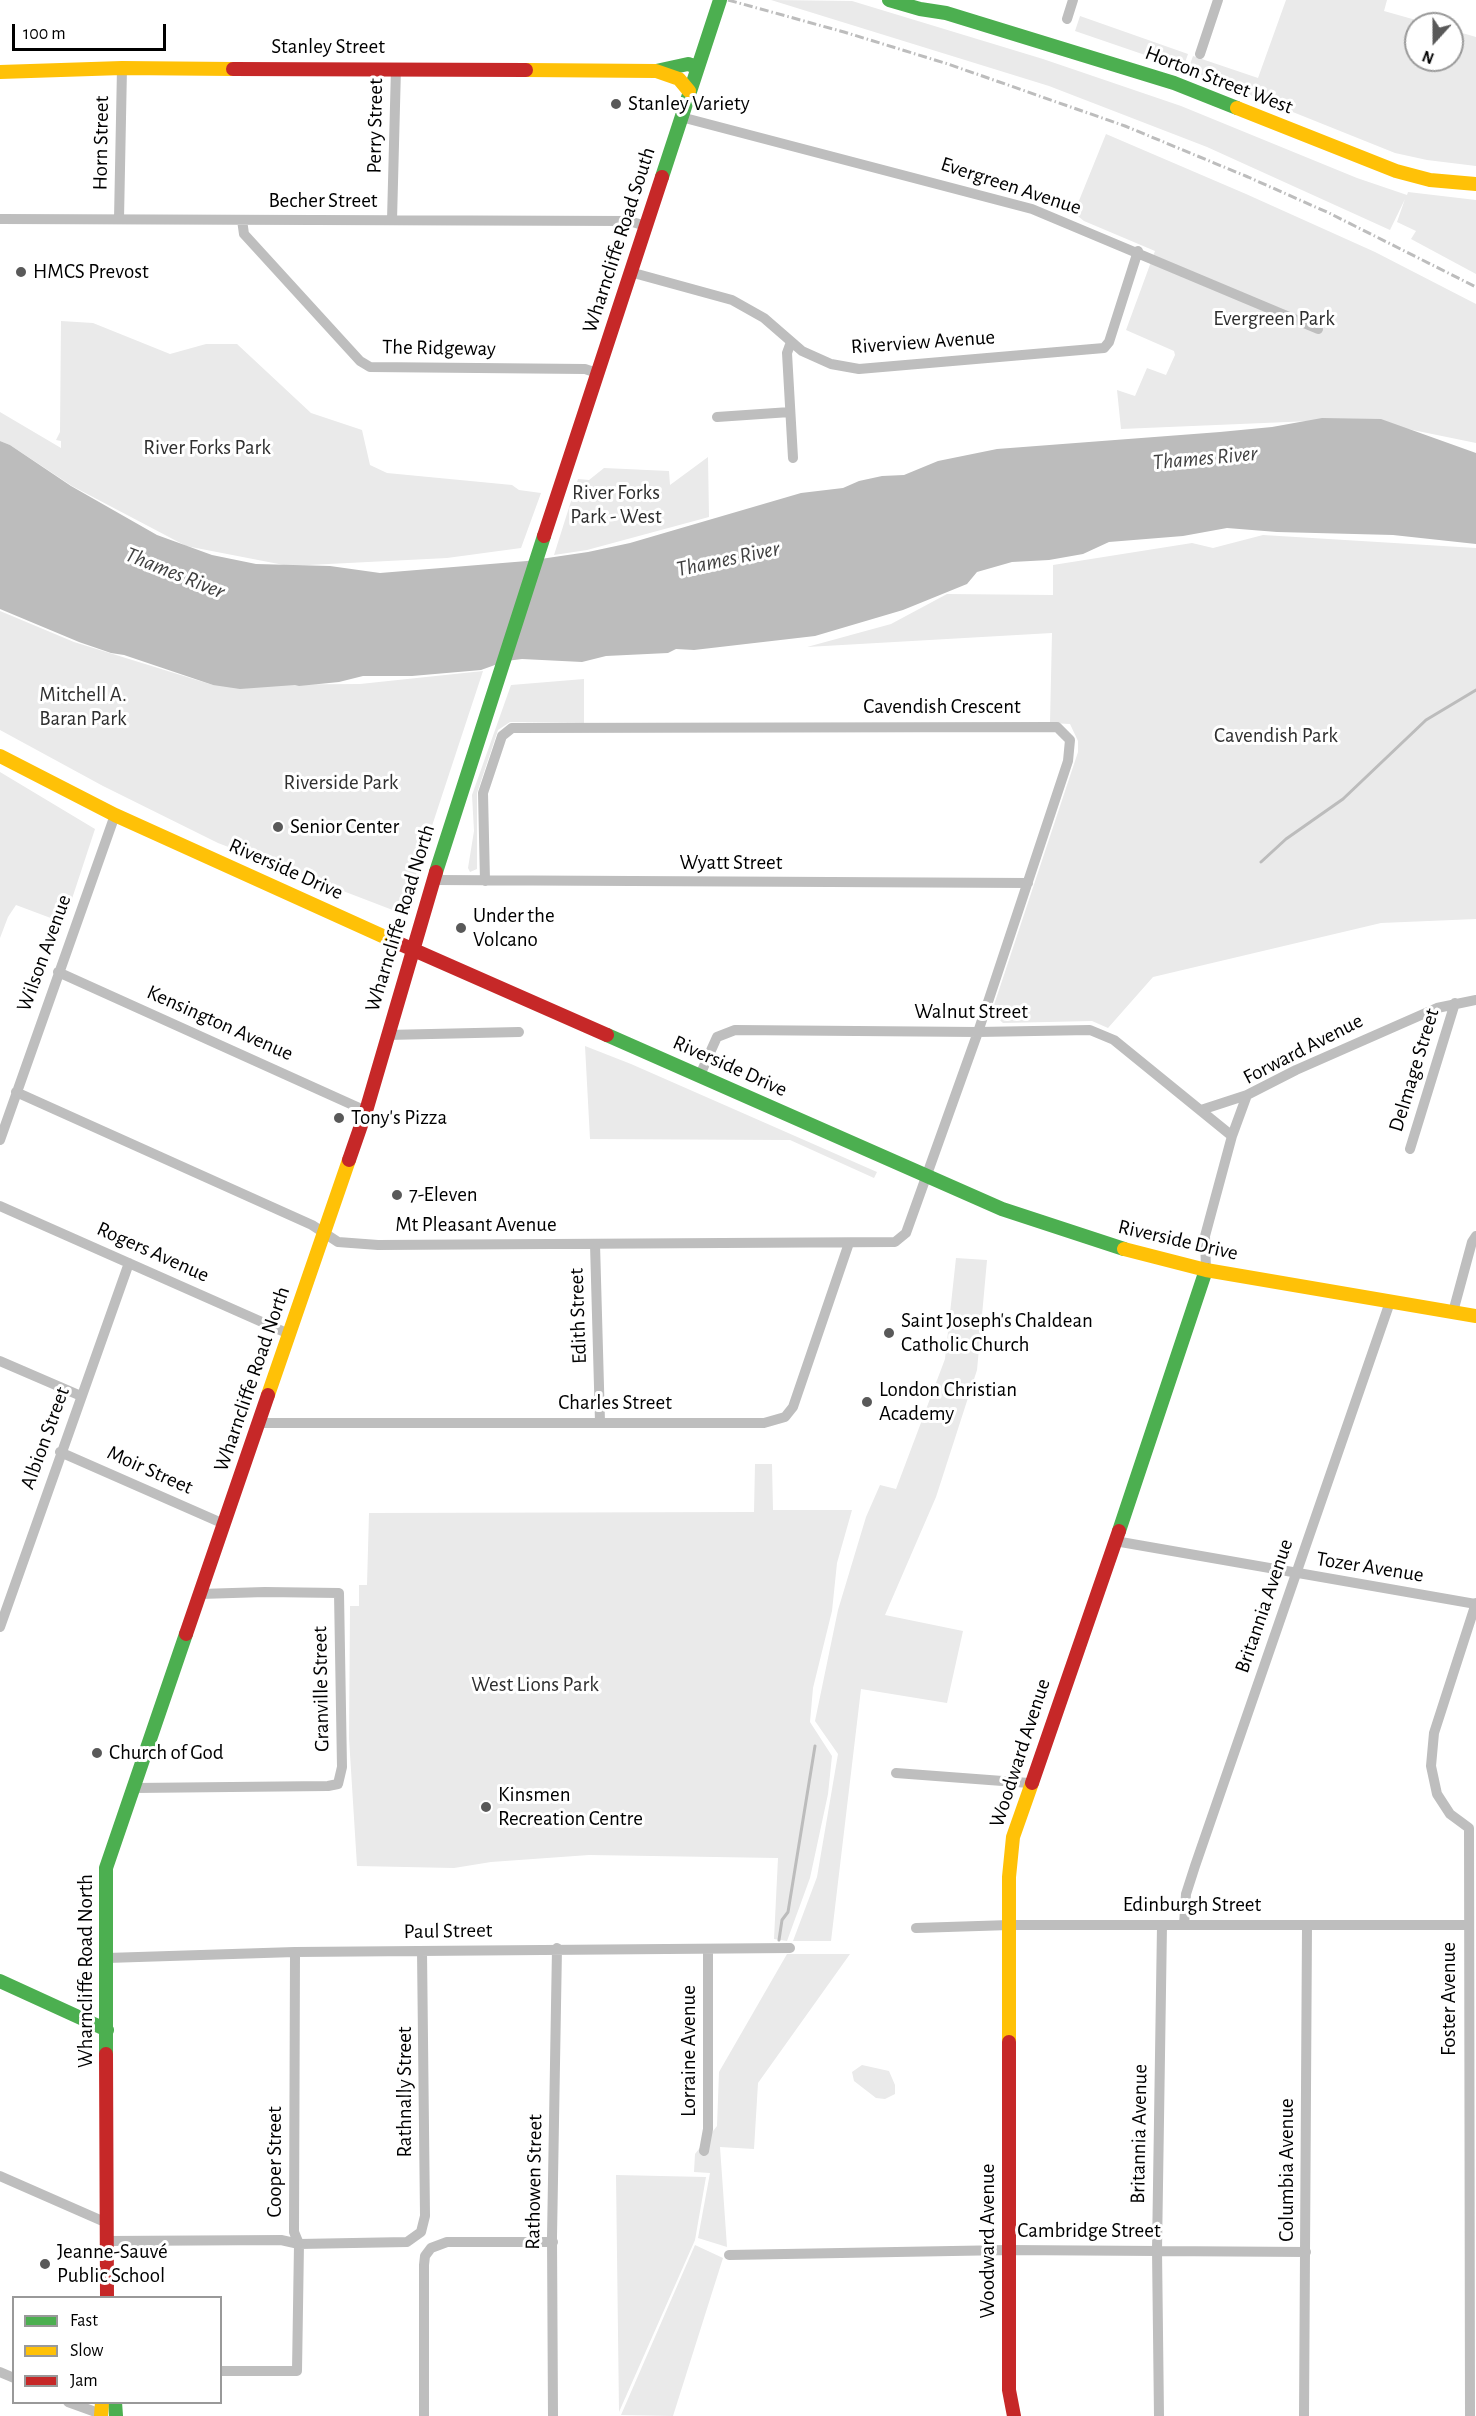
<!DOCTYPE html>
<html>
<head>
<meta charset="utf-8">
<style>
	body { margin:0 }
	#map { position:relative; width:1476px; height:2416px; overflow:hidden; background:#fff; font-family:"Alegreya Sans",sans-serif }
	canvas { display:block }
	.legend { position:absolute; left:12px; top:2296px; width:210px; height:108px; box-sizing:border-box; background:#fff; border:2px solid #999; margin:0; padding:8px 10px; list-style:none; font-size:18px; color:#000 }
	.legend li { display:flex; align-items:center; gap:12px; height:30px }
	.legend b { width:30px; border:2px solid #999 }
	.north { position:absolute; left:1404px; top:12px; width:60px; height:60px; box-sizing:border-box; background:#fff; border:2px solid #999; border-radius:50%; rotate:201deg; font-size:16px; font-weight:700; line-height:24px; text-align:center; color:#000 }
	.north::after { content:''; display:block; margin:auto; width:21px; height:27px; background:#595959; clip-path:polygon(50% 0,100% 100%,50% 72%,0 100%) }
	.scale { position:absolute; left:12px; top:24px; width:154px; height:27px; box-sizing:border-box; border:3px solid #000; border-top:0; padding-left:8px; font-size:18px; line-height:21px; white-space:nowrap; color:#000; -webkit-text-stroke:4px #fff; paint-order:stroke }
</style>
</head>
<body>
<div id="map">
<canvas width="1476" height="2416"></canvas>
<ul class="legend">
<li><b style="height:8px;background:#4caf50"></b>Fast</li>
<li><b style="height:8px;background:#ffc107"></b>Slow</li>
<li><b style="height:8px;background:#c62828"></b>Jam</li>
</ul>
<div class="north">N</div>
<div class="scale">100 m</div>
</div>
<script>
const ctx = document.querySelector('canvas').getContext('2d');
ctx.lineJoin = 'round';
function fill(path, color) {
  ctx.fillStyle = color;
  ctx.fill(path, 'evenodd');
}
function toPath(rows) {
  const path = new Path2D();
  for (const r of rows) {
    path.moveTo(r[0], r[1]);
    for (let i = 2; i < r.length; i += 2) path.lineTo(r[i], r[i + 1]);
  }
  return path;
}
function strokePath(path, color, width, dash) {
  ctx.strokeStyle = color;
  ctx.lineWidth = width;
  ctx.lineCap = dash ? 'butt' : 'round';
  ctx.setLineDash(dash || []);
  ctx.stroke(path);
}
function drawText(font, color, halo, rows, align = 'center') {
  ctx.font = font + ' "Alegreya Sans",sans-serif';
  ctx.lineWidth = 6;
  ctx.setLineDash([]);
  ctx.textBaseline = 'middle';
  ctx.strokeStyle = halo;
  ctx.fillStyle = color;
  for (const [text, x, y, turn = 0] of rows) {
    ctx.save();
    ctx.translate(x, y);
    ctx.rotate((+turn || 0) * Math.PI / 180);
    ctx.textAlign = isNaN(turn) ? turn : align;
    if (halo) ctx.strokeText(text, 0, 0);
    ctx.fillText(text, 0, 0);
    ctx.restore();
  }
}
fill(toPath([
	[771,0,852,1,1043,59,1181,106,1357,178,1407,195,1408,192,1476,200,1476,274,1411,239,1416,231,1397,222,1405,199,1390,230,1207,147,1049,86],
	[1286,0,1387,0,1384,11,1430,24,1416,24,1416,60,1452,60,1452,30,1476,37,1476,166,1427,160,1395,153,1188,70,1193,56,1258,78],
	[1080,16,1188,54,1183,68,1075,31],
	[1106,134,1246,194,1375,252,1476,304,1476,443,1359,419,1121,429,1117,390,1135,396,1147,368,1166,375,1175,355,1174,351,1126,330,1155,251,1084,221,1074,213],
	[61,321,93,323,170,354,206,344,237,344,311,413,362,430,370,465,387,473,512,485,519,490,541,493,521,548,447,558,289,566,186,546,72,486,10,445,0,441,0,412,61,448,61,441,56,440,60,432],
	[708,457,709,517,587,550,554,555,578,479,589,480,604,468,669,471,670,485],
	[1263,535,1476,548,1476,919,1381,923,1153,977,1108,1028,1092,1021,1003,1023,995,1016,994,1005,1078,752,1078,741,1070,724,1050,723,1052,633,807,647,891,624,947,594,1053,595,1053,565,1192,543,1213,548],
	[0,611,74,642,213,685,360,684,483,671,403,914,218,843,103,786,0,730],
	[584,679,584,723,510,722,498,730,477,793,477,869,470,872,468,868,474,831,472,795,511,685],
	[0,772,95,829,64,923,16,905,8,917,0,938],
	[585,1046,631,1064,877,1172,874,1178,790,1140,590,1139],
	[956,1258,987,1260,977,1370,936,1497,885,1615,963,1631,947,1703,861,1689,831,1941,793,1941,817,1877,838,1754,815,1721,838,1610,866,1517,880,1485,896,1489,945,1359],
	[755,1464,772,1464,773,1510,852,1510,837,1563,832,1611,813,1688,810,1722,832,1756,828,1794,810,1878,787,1941,774,1939,778,1858,589,1855,491,1862,454,1868,357,1866,349,1738,350,1606,359,1606,359,1585,367,1585,369,1513,754,1512],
	[787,1954,850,1954,758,2083,754,2149,720,2147,727,2247,698,2238,710,2173,694,2172,695,2154,717,2126,719,2072],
	[862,2065,889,2071,895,2085,895,2094,885,2099,876,2098,854,2081,852,2072],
	[616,2175,706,2177,695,2240,619,2412],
	[695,2245,723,2258,673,2416,621,2415]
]), '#eaeaea');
fill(toPath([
	[1322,418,1381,419,1476,453,1476,544,1393,535,1277,532,1227,528,1183,536,1109,542,1083,554,1049,560,1012,562,977,572,967,584,903,610,815,636,694,650,676,649,668,653,606,656,582,662,522,659,506,661,481,670,412,676,363,676,339,682,299,686,295,685,240,689,213,685,124,655,111,653,79,642,0,609,0,441,10,445,71,486,157,535,212,555,256,564,330,566,380,573,527,561,588,552,630,543,801,493,843,488,859,481,882,476,904,475,938,461,997,449,1220,432,1272,427]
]), '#bcbcbc');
strokePath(toPath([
	[1261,862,1286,839,1343,799,1426,720,1476,690],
	[779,1940,782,1920,788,1912,815,1746]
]), '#bcbcbc', 3);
strokePath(toPath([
	[1067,19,1073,0],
	[1200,54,1218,0],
	[681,117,1032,209,1318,329],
	[0,219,629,221,646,226],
	[119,219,122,68],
	[242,220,244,234,360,361,370,367,585,369,597,373],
	[392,220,396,68],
	[630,272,732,300,764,318,802,351,831,364,859,369,1104,348,1109,342,1138,251],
	[791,342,787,353,793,458],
	[717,417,790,412],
	[434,880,1028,883],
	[58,972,366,1111],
	[387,1035,519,1032],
	[700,1075,717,1037,735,1030,978,1032,1090,1030,1114,1040,1232,1136],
	[16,1092,312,1225,338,1242,378,1245,895,1242,906,1233,978,1032,1068,761,1070,740,1057,727,512,728,502,736,483,793,485,881],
	[1201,1110,1247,1095],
	[0,1140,115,815],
	[1410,1149,1455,1003],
	[0,1206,289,1334],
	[595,1244,600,1422],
	[1206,1270,1205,1236,1232,1136,1247,1095,1296,1070,1437,1008,1476,1000],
	[1453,1312,1472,1242,1476,1236],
	[0,1361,81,1396],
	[259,1423,764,1423,785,1417,793,1407,849,1243],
	[60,1452,224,1524],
	[1115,1541,1476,1604],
	[0,1627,129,1263],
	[896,1773,1029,1783],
	[134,1788,328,1786,338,1784,342,1767,339,1593,265,1592,200,1594],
	[1184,1925,1186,1894,1195,1866,1390,1302],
	[916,1928,1010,1925,1468,1925],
	[107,1958,295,1952,790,1948],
	[704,2151,708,2129,708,1949],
	[0,2176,107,2223],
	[107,2241,281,2240,299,2244,407,2242,421,2232,425,2216,422,1951],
	[729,2255,1008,2250,1306,2252],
	[220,2371,297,2371,299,2244,294,2232,295,1952],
	[0,2372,14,2378],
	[68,2402,101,2414],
	[424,2416,424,2265,425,2256,431,2248,447,2242,553,2242],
	[553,2416,552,2237,557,1948],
	[1159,2416,1157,2250,1162,1925],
	[1304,2416,1307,1925],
	[1470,2416,1469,1828,1450,1814,1437,1794,1431,1766,1434,1733,1476,1603]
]), '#bebebe', 10);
strokePath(toPath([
	[889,0,920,9,946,13,1174,83,1237,108],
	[656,71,688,64,697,67],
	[662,177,720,0],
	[436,872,544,536],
	[607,1035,1002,1209,1124,1249],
	[1119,1531,1206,1270],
	[0,1981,107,2030],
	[106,2054,106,1868,186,1634],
	[115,2402,116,2416]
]), '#4caf50', 14);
strokePath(toPath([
	[526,70,656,71,679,79,689,91],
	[0,72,122,68,233,69],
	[1237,108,1396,171,1430,180,1476,184],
	[0,756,115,815,398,943],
	[1124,1249,1206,1270,1476,1316],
	[268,1395,349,1160],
	[1009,2042,1009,1877,1013,1837,1032,1783],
	[101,2416,102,2402]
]), '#ffc107', 14);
strokePath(toPath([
	[233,69,526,70],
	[544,536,662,177],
	[398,943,607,1035],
	[349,1160,366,1111,436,872],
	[186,1634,268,1395],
	[1032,1783,1119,1531],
	[1009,2042,1009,2390,1014,2416],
	[106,2054,107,2298]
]), '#c62828', 14);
strokePath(toPath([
	[728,0,844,32,948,64,1125,126,1248,177,1329,213,1476,287]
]), '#bdbdbd', 3, [9, 3, 1.5, 3]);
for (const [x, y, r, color] of [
	[616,104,6,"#595959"],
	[21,272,6,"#595959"],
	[278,827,6,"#595959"],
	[461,928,6,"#595959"],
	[339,1118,6,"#595959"],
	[397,1195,6,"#595959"],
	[889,1333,6,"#595959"],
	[867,1402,6,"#595959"],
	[97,1753,6,"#595959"],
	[486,1807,6,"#595959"],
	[45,2264,6,"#595959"]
]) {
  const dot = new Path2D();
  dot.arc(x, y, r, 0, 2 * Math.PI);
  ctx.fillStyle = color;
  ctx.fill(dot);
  strokePath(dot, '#fff', 2);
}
drawText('21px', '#000', '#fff', [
	["Stanley Street",328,47],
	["Horton Street West",1219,80,21],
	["Perry Street",375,126,-89],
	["Horn Street",101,143,-89],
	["Evergreen Avenue",1011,186,18],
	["Becher Street",323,201],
	["Wharncliffe Road South",619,240,-72],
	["Riverview Avenue",923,342,-4],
	["The Ridgeway",439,348,1],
	["Cavendish Crescent",942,707],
	["Wyatt Street",731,863],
	["Riverside Drive",286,869,24],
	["Wharncliffe Road North",400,918,-73],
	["Wilson Avenue",44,953,-70],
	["Walnut Street",971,1012],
	["Kensington Avenue",220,1023,24],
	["Forward Avenue",1303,1049,-27],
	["Riverside Drive",730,1066,24],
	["Delmage Street",1414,1070,-73],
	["Mt Pleasant Avenue",476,1225],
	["Riverside Drive",1178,1240,13],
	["Rogers Avenue",153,1252,24],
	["Edith Street",578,1316,-92],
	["Wharncliffe Road North",252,1379,-71],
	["Charles Street",615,1403],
	["Albion Street",45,1438,-70],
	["Moir Street",150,1470,24],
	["Tozer Avenue",1370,1567,9],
	["Britannia Avenue",1264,1606,-71],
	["Granville Street",321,1689,-91],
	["Woodward Avenue",1020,1753,-72],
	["Edinburgh Street",1192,1905],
	["Paul Street",448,1931,-1],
	["Wharncliffe Road North",86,1971,-90],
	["Foster Avenue",1449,1999,-90],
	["Lorraine Avenue",689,2051,-90],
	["Rathnally Street",405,2092,-90],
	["Britannia Avenue",1139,2134,-89],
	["Cooper Street",275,2162,-90],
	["Columbia Avenue",1287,2170,-90],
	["Rathowen Street",534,2182,-89],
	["Cambridge Street",1089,2231],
	["Woodward Avenue",988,2241,-90]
]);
drawText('21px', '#000', '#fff', [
	["Stanley Variety",628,104],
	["HMCS Prevost",33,272],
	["Senior Center",290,827],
	["Under the",473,916],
	["Volcano",473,940],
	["Tony's Pizza",351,1118],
	["7-Eleven",409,1195],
	["Saint Joseph's Chaldean",901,1321],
	["Catholic Church",901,1345],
	["London Christian",879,1390],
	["Academy",879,1414],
	["Church of God",109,1753],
	["Kinsmen",498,1795],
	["Recreation Centre",498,1819],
	["Jeanne-Sauvé",57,2252],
	["Public School",57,2276]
], 'left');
drawText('21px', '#2f2f2f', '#fff', [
	["Evergreen Park",1274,319],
	["River Forks Park",207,448],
	["River Forks",616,493],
	["Park - West",616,517],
	["Mitchell A.",83,695],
	["Baran Park",83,719],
	["Cavendish Park",1276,736],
	["Riverside Park",341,783],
	["West Lions Park",535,1685]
]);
drawText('italic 22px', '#404040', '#fff', [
	["Thames River",1205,458,-5],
	["Thames River",728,559,-12],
	["Thames River",175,573,22]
]);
</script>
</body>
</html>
